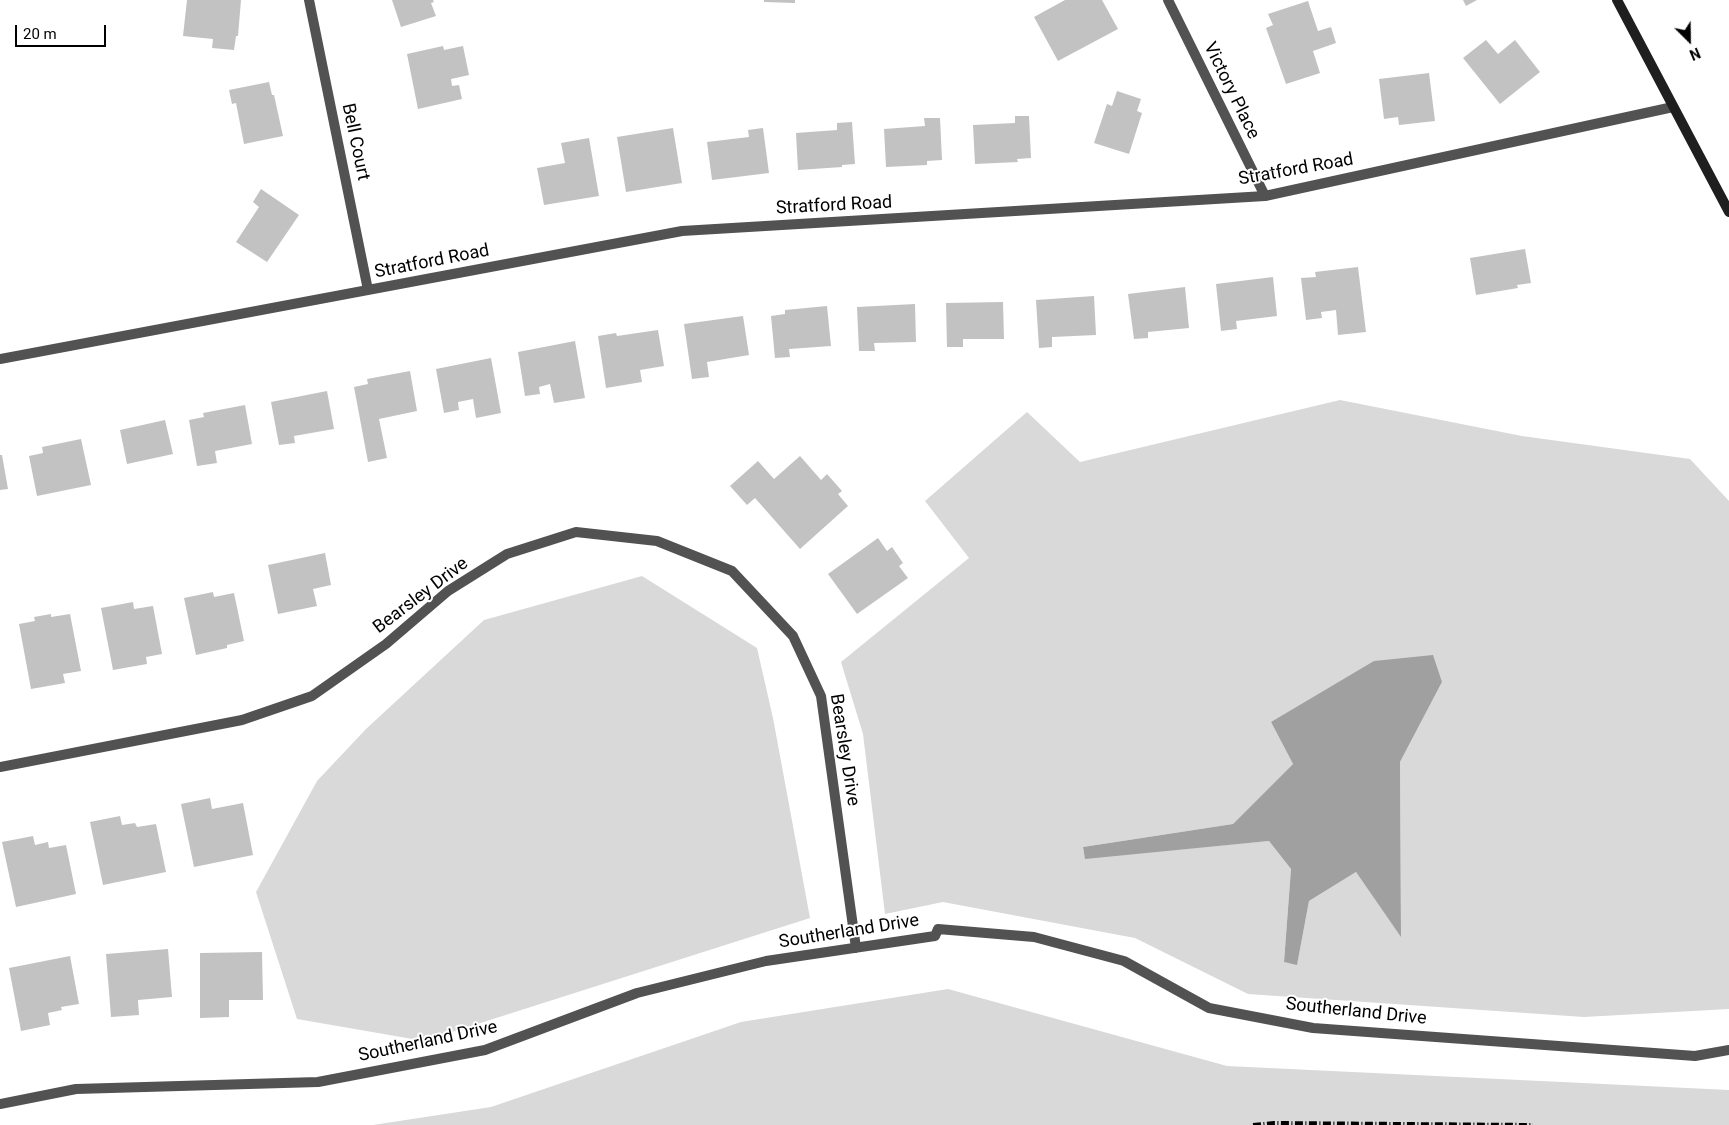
<!DOCTYPE html>
<html>
<head>
<meta charset="utf-8">
<style>
	body { margin:0 }
	#map { position:relative; width:1729px; height:1125px; overflow:hidden; background:#fff; font-family:Roboto,sans-serif }
	canvas { display:block }
	.north { position:absolute; left:1664px; top:15px; width:50px; height:50px; -webkit-text-stroke:4px #fff; paint-order:stroke; rotate:157deg; font-size:14px; font-weight:700; line-height:20px; text-align:center; color:#000 }
	.north::after { content:''; display:block; margin:auto; width:18px; height:22px; background:#000; clip-path:polygon(50% 0,100% 100%,50% 72%,0 100%) }
	.scale { position:absolute; left:15px; top:25px; width:91px; height:22px; box-sizing:border-box; border:2px solid #000; border-top:0; padding-left:6px; font-size:15px; line-height:18px; white-space:nowrap; color:#000; -webkit-text-stroke:4px #fff; paint-order:stroke }
</style>
</head>
<body>
<div id="map">
<canvas width="1729" height="1125"></canvas>
<div class="north">N</div>
<div class="scale">20 m</div>
</div>
<script>
const ctx = document.querySelector('canvas').getContext('2d');
ctx.lineJoin = 'round';
function fill(path, color) {
  ctx.fillStyle = color;
  ctx.fill(path, 'evenodd');
}
function toPath(rows) {
  const path = new Path2D();
  for (const r of rows) {
    path.moveTo(r[0], r[1]);
    for (let i = 2; i < r.length; i += 2) path.lineTo(r[i], r[i + 1]);
  }
  return path;
}
function strokePath(path, color, width, dash) {
  ctx.strokeStyle = color;
  ctx.lineWidth = width;
  ctx.lineCap = dash ? 'butt' : 'round';
  ctx.setLineDash(dash || []);
  ctx.stroke(path);
}
function drawText(font, color, halo, rows, align = 'center') {
  ctx.font = font + ' Roboto,sans-serif';
  ctx.lineWidth = 4;
  ctx.setLineDash([]);
  ctx.textBaseline = 'middle';
  ctx.strokeStyle = halo;
  ctx.fillStyle = color;
  for (const [text, x, y, turn = 0] of rows) {
    ctx.save();
    ctx.translate(x, y);
    ctx.rotate((+turn || 0) * Math.PI / 180);
    ctx.textAlign = isNaN(turn) ? turn : align;
    if (halo) ctx.strokeText(text, 0, 0);
    ctx.fillText(text, 0, 0);
    ctx.restore();
  }
}
fill(toPath([
	[1340,400,1522,436,1690,459,1729,501,1729,1009,1584,1017,1248,994,1135,938,943,902,885,914,863,734,841,662,969,558,925,501,1027,412,1080,462],
	[1442,682,1400,762,1401,936,1356,872,1309,901,1297,964,1284,962,1291,869,1269,841,1085,858,1083,847,1233,824,1293,764,1271,722],
	[642,576,757,648,773,718,810,918,424,1041,297,1019,256,892,317,781,366,729,484,620],
	[948,989,1227,1066,1729,1090,1729,1125,373,1125,491,1107,741,1022]
]), '#d9d9d9');
fill(toPath([
	[1433,655,1442,682,1400,762,1401,937,1356,872,1309,901,1297,965,1284,962,1291,869,1269,841,1085,859,1083,847,1233,824,1293,764,1271,722,1374,661]
]), '#a0a0a0');
fill(toPath([
	[187,0,241,0,238,36,236,36,234,50,212,48,213,39,183,36],
	[392,0,433,0,434,2,431,3,436,16,401,27],
	[764,0,795,0,795,3,764,2],
	[1065,0,1102,0,1118,29,1058,61,1034,17],
	[1463,0,1477,0,1466,6],
	[1308,1,1318,31,1331,27,1336,43,1313,51,1320,73,1286,84,1266,28,1273,25,1268,14],
	[1486,40,1498,54,1515,40,1540,72,1500,104,1463,58],
	[443,46,444,50,463,46,469,75,451,79,452,86,459,85,462,99,418,109,407,54],
	[1429,73,1435,121,1399,125,1398,117,1384,119,1379,79],
	[269,82,272,95,274,95,283,136,244,144,236,103,232,104,229,90],
	[1117,91,1141,99,1137,111,1142,113,1129,154,1094,143,1107,104,1112,106],
	[1015,116,1029,116,1031,158,1017,159,1018,162,975,164,973,125,1015,123],
	[924,118,940,118,942,160,927,161,927,165,886,167,884,129,925,126],
	[852,122,855,164,842,165,842,167,798,170,796,133,837,130,837,123],
	[673,128,682,183,626,192,617,137],
	[763,128,769,173,712,180,707,142,749,137,748,130],
	[589,138,599,196,544,205,537,168,565,163,561,143],
	[261,189,299,215,267,262,236,242,259,207,253,202],
	[1525,249,1531,283,1517,285,1518,288,1476,295,1470,258],
	[1358,267,1366,332,1338,335,1336,310,1321,312,1322,318,1306,320,1301,278,1316,277,1315,272],
	[1273,277,1277,316,1236,321,1237,329,1221,331,1216,284],
	[1185,287,1189,328,1148,332,1148,338,1134,339,1128,294],
	[1094,296,1096,335,1052,337,1052,347,1039,348,1036,300],
	[1003,302,1004,339,963,339,963,347,947,347,946,303],
	[915,304,916,342,874,343,875,351,859,351,857,307],
	[827,306,831,346,789,349,790,357,775,358,771,316,785,314,785,310],
	[743,316,749,355,707,362,709,377,692,379,684,324],
	[658,330,664,366,640,370,642,382,606,388,598,336,616,333,617,336],
	[575,341,585,398,554,403,550,384,539,387,540,394,525,396,518,352],
	[491,358,501,413,476,418,473,399,458,402,459,410,444,413,436,369],
	[410,371,417,411,379,419,387,458,368,462,354,387,368,384,367,379],
	[327,391,334,429,294,436,295,443,279,445,271,402],
	[245,405,252,444,215,451,217,463,197,466,189,420,204,417,203,413],
	[165,420,173,454,127,464,120,430],
	[81,439,91,485,37,496,29,456,43,453,42,447],
	[0,455,2,455,8,489,0,490],
	[800,456,821,480,827,474,842,491,838,494,848,506,800,549,755,498,747,505,730,486,758,461,774,479],
	[878,538,887,551,892,547,903,563,899,566,908,578,857,614,828,574],
	[325,553,331,585,313,589,317,606,278,614,268,565],
	[213,592,214,597,234,593,244,641,227,645,227,648,196,655,184,598],
	[133,602,134,609,153,606,162,654,146,657,147,664,113,670,101,608],
	[51,614,51,617,70,614,81,671,63,674,65,683,31,689,19,624,35,621,34,617],
	[210,798,212,809,243,803,253,855,194,867,181,804],
	[120,816,122,825,135,823,137,827,156,824,166,872,103,885,90,822],
	[33,836,35,845,48,842,49,848,66,845,76,894,16,907,2,842],
	[168,949,172,997,138,1000,139,1015,111,1017,106,954],
	[262,952,263,1000,229,1000,229,1017,200,1018,200,953],
	[70,956,79,1004,61,1007,62,1010,48,1013,50,1025,21,1031,9,968]
]), '#c2c2c2');
strokePath(toPath([
	[309,0,368,290],
	[1168,0,1265,196],
	[0,359,682,231,1265,196,1673,107],
	[0,767,242,720,312,696,386,644,448,591,507,554,576,532,657,541,732,571,793,636,821,696,856,948],
	[0,1104,76,1089,318,1082,485,1050,637,993,766,961,935,936,938,929,1034,937,1124,961,1209,1008,1313,1028,1695,1056,1729,1050]
]), '#525252', 10);
strokePath(toPath([
	[1617,0,1729,212]
]), '#1f1f1f', 10);
strokePath(toPath([
	[1253,1125,1274,1123,1533,1125]
]), '#000', 4, [8, 2.5, 1, 2.5]);
drawText('18px', '#000', '#fff', [
	["Victory Place",1231,91,64],
	["Bell Court",355,142,78],
	["Stratford Road",1296,170,-10],
	["Stratford Road",834,206,-3],
	["Stratford Road",432,262,-11],
	["Bearsley Drive",421,596,-37],
	["Bearsley Drive",844,750,81],
	["Southerland Drive",849,932,-9],
	["Southerland Drive",1356,1012,6],
	["Southerland Drive",428,1042,-12]
]);
</script>
</body>
</html>
